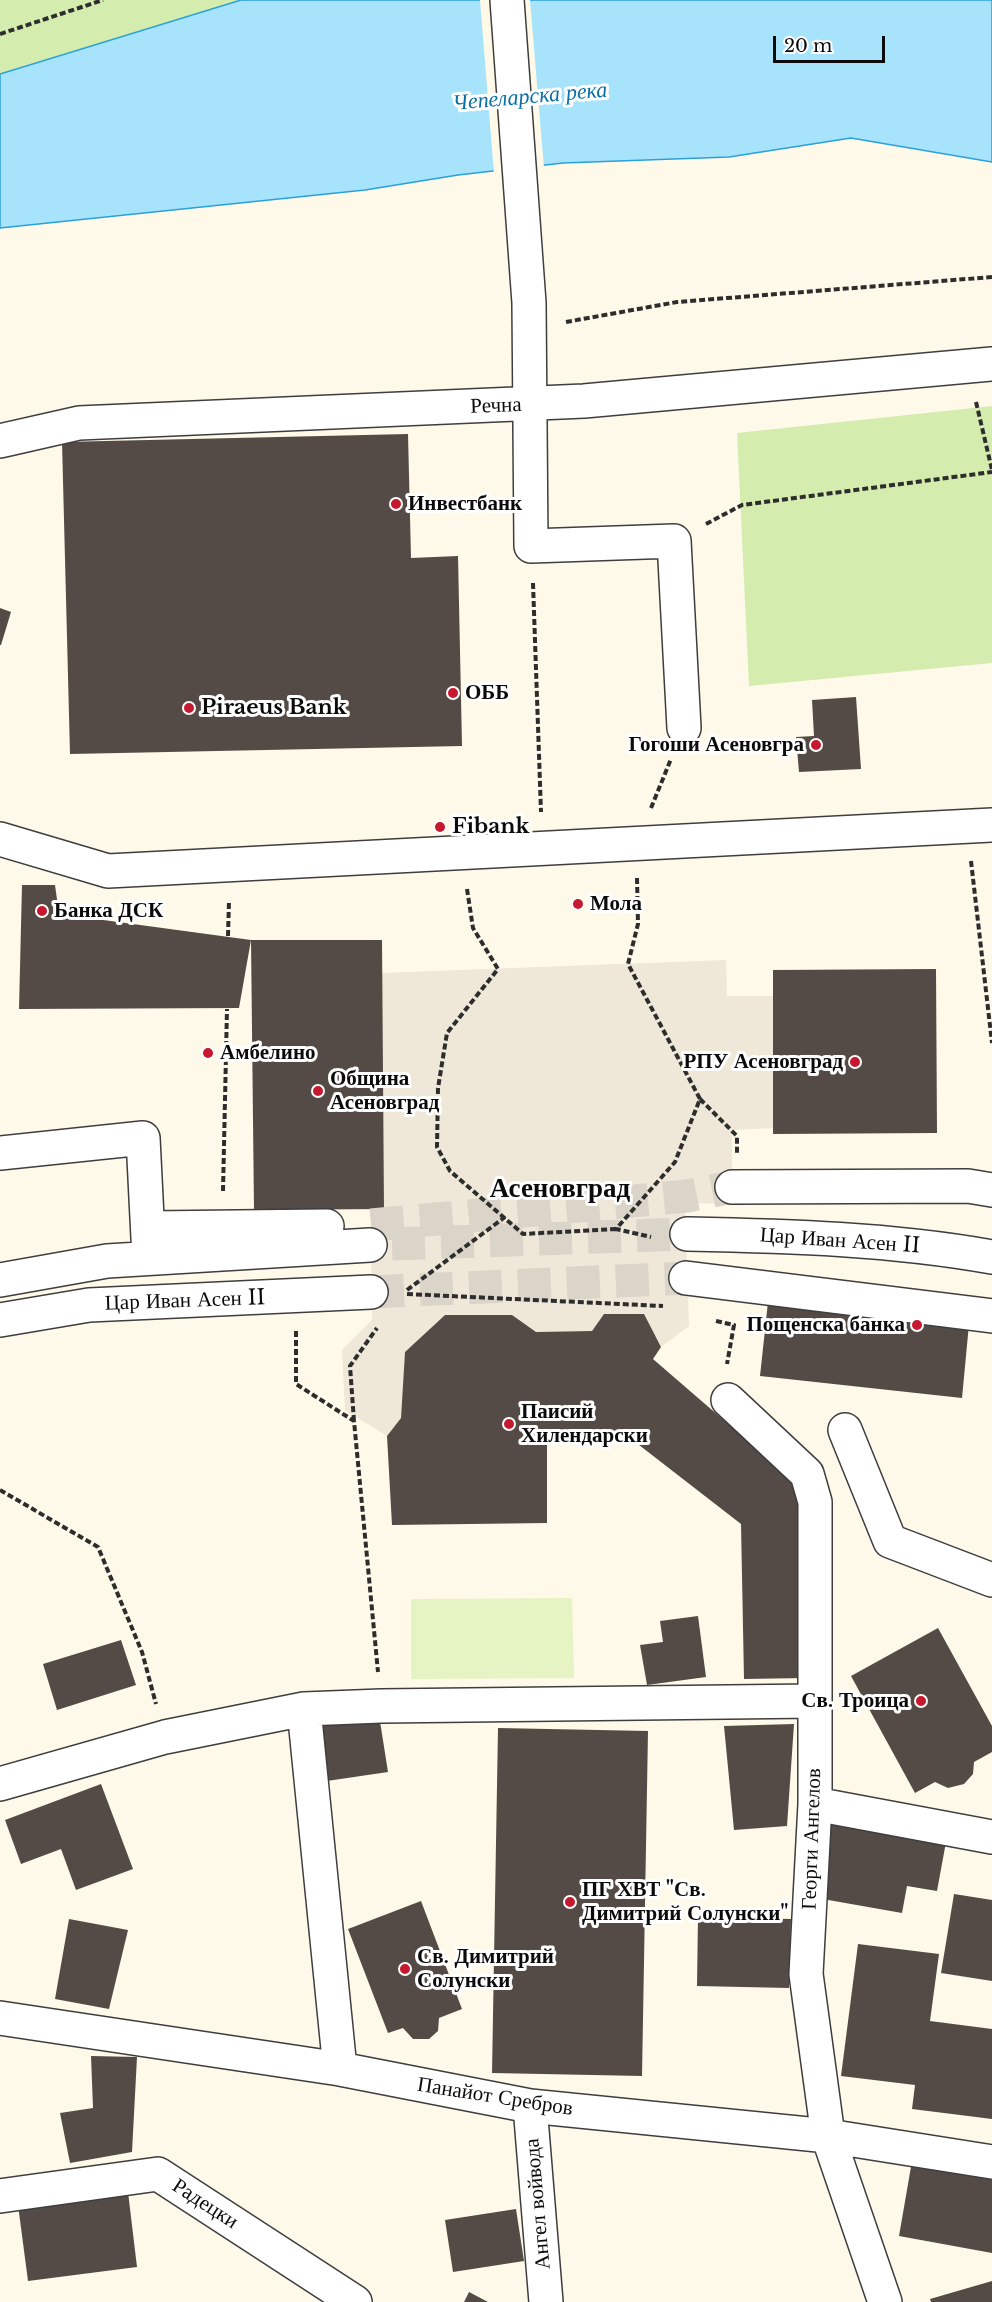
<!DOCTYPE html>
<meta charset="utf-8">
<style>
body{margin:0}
#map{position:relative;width:992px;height:2302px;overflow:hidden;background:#fff9e9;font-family:"Libre Baskerville",serif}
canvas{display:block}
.scale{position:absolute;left:773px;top:36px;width:112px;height:27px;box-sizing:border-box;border:3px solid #0b0b0b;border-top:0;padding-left:8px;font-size:18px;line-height:21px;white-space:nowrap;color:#0b0b0b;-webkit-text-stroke:4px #fff;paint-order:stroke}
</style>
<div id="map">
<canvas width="992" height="2302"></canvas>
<div class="scale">20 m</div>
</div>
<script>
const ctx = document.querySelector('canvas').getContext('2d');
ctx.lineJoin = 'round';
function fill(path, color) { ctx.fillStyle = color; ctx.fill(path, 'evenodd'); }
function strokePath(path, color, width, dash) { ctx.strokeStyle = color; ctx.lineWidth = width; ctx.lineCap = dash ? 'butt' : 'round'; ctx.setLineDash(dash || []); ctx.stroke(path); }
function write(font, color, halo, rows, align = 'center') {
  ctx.font = font + ' "Libre Baskerville",serif'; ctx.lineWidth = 6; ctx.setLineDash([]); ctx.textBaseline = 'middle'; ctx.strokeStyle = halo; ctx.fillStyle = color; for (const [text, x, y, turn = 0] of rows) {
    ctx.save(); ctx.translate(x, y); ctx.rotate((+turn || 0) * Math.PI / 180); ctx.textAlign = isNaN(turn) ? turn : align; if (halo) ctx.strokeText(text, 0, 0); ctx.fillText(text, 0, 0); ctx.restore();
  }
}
fill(new Path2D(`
 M 0,0 L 241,0 L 0,74 Z
 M 992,406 L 992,663 L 749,686 L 737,433 Z`), '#d4edaf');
fill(new Path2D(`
 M 572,1598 L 574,1678 L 411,1679 L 411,1599 Z`), '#e6f3c2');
fill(new Path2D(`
 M 726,960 L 727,996 L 773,996 L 774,1128 L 732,1130 L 732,1204 L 685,1203 L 689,1326 L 661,1347 L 643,1314 L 604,1314 L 592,1331 L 536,1332 L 445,1315 L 405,1352 L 401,1418 L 387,1436 L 345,1410 L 342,1350 L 372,1320 L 371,1225 L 373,1209 L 384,1209 L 381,973 Z`), '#efe7d8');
const water = new Path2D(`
 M 241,0 L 992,0 L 992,162 L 851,138 L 729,157 L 563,163 L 458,175 L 365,190 L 0,228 L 0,74 Z`);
fill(water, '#a8e3fc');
strokePath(water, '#29a1d9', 1.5);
fill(new Path2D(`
 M 480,0 L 530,0 L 544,168 L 494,174 Z`), '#fff9e9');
fill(new Path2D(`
 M 408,434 L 411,558 L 458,556 L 462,746 L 70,754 L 62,442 Z
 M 0,608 L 11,612 L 1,645 L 0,645 Z
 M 856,697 L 861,769 L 799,772 L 796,737 L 814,736 L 812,700 Z
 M 22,885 L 55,885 L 59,914 L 251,940 L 239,1008 L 19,1009 Z
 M 251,940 L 382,940 L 384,1209 L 254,1210 Z
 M 936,969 L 937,1133 L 773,1134 L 773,970 Z
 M 768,1302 L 969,1324 L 962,1398 L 760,1376 Z
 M 604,1314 L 644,1314 L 661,1347 L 653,1359 L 801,1487 L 806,1678 L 744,1679 L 741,1524 L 621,1431 L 547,1432 L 547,1523 L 392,1525 L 387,1436 L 401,1418 L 405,1352 L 445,1315 L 512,1315 L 536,1332 L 592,1331 Z
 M 698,1616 L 706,1677 L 647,1685 L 640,1645 L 663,1642 L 660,1621 Z
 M 938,1628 L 992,1726 L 992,1752 L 974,1762 L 973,1774 L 964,1784 L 948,1788 L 935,1782 L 915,1793 L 851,1676 Z
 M 121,1640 L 136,1685 L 57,1710 L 43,1664 Z
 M 379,1715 L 388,1772 L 320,1782 L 312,1725 Z
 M 794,1724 L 787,1826 L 734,1830 L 724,1726 Z
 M 498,1728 L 648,1731 L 642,2076 L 492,2073 Z
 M 101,1784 L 133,1869 L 76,1890 L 61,1849 L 21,1864 L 5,1820 Z
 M 831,1821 L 946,1842 L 937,1891 L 907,1886 L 902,1913 L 817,1898 Z
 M 954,1894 L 992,1900 L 992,1981 L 941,1973 Z
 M 421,1901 L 462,2009 L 439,2018 L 438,2031 L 429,2039 L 413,2039 L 403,2028 L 388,2033 L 348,1929 Z
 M 698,1917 L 791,1919 L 789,1988 L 697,1986 Z
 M 69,1919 L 128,1930 L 109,2009 L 55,1999 Z
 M 858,1944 L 939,1954 L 930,2021 L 992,2029 L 992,2119 L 912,2109 L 915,2085 L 841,2076 Z
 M 91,2056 L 137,2057 L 132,2152 L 70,2163 L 60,2113 L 93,2108 Z
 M 912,2161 L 992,2176 L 992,2253 L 899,2236 Z
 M 128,2192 L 137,2267 L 28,2281 L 18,2205 Z
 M 516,2209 L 524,2261 L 453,2272 L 445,2220 Z
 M 992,2281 L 992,2302 L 931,2302 L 930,2299 Z
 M 469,2292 L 488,2302 L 464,2302 Z`), '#554b46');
strokePath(new Path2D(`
 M 371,1225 L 687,1196 L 732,1187
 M 392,1244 L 687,1234
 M 371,1292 L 686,1278`), '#dad5c8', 33, [33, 16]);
const minor = new Path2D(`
 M 507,0 L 529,303 L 531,546 L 674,541 L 684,728
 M 0,441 L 79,423 L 584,401 L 992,364
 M 0,839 L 108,871 L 992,825
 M 0,1153 L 143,1138 L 149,1258
 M 732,1187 L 968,1186 L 992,1190
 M 149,1228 L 327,1226
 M 687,1234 C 789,1236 891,1239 992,1257
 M 686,1278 L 992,1316
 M 0,1280 L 107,1261 L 370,1245
 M 0,1320 L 89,1305 L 371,1292
 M 728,1400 L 807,1474 L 815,1502 L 815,1804 L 806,1974 L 828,2136 L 885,2302
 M 845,1430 L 890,1541 L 992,1580
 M 304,1709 L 340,2069
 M 0,1784 L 165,1737 L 304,1709 L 381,1706 L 815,1701
 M 815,1804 L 992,1837
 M 0,2018 L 340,2069 L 530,2106 L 828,2136 L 992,2162
 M 530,2106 L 546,2302
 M 0,2196 L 158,2174 L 355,2302`);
strokePath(minor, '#3e3e3e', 36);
strokePath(new Path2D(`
 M 0,34 L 103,0
 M 566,322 L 677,302 L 992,277
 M 976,402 L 992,470
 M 706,524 L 742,505 L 992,472
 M 533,583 L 541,812
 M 651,808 L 671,759
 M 971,861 L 992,1043
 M 637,878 L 638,924 L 628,964 L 700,1099 L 675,1162 L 616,1229 L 651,1237
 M 467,889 L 473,928 L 498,969 L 447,1033 L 438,1088 L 437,1147 L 450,1171 L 523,1234 L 616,1229
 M 228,936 L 229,901
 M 700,1099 L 737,1136 L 737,1153
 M 223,1191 L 227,1009
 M 407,1290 L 505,1217
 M 407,1294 L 663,1306
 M 716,1321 L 734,1325 L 727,1364
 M 296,1331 L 296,1384 L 354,1421 L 378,1672
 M 354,1421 L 350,1366 L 377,1328
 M 0,1490 L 98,1547 L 142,1652 L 156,1704`), '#2d2d2d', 4, [6, 3]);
strokePath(minor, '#fff', 33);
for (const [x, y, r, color] of [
 [396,504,6,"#c6182e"],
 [453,693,6,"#c6182e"],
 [189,708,6,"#c6182e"],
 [816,745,6,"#c6182e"],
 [440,827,6,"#c6182e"],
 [578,904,6,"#c6182e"],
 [42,911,6,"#c6182e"],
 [208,1053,6,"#c6182e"],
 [855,1062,6,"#c6182e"],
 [318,1091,6,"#c6182e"],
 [917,1325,6,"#c6182e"],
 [509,1424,6,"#c6182e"],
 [921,1701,6,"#c6182e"],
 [570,1902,6,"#c6182e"],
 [405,1969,6,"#c6182e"]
]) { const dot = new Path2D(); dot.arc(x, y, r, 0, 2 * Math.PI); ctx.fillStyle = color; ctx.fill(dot); strokePath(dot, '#fff', 2); }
write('21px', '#0b0b0b', '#fff', [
 ["Речна",496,406,-2],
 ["Цар Иван Асен II",840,1241,4],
 ["Цар Иван Асен II",185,1301,-2],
 ["Георги Ангелов",812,1839,-88],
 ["Панайот Сребров",495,2097,9],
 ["Радецки",205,2204,33],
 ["Ангел войвода",538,2204,-95]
]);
write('bold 21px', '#0b0b0b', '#fff', [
 ["Инвестбанк",408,504],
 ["ОББ",465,693],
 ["Piraeus Bank",201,708],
 ["Гогоши Асеновгра",804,745,"right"],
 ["Fibank",452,827],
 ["Мола",590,904],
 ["Банка ДСК",54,911],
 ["Амбелино",220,1053],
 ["РПУ Асеновград",843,1062,"right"],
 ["Община",330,1079],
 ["Асеновград",330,1103],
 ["Пощенска банка",905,1325,"right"],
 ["Паисий",521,1412],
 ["Хилендарски",521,1436],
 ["Св. Троица",909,1701,"right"],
 ["ПГ ХВТ \"Св.",582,1890],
 ["Димитрий Солунски\"",582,1914],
 ["Св. Димитрий",417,1957],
 ["Солунски",417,1981]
], 'left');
write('italic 22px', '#0a6fa7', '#fff', [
 ["Чепеларска река",530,97,-5]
]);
write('bold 27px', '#0b0b0b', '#fff', [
 ["Асеновград",560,1189]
]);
</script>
